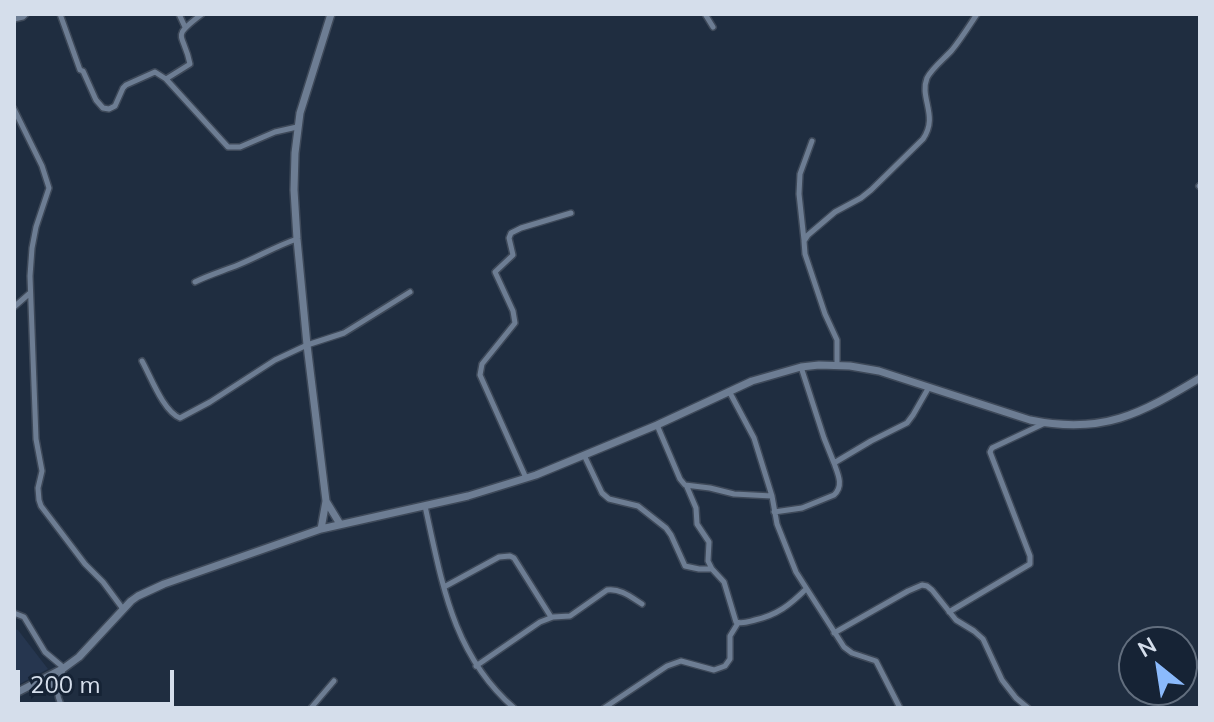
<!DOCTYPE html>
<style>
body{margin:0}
#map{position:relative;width:1214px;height:722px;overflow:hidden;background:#1f2d40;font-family:Mulish,sans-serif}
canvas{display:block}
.frame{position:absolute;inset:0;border:16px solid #d5deeb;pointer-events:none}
.north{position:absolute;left:1118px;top:626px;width:80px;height:80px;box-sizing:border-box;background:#162335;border:2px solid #626e7e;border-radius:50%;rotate:330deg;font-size:22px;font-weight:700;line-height:32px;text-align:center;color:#d5deeb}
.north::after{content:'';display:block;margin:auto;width:28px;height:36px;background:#8bbafc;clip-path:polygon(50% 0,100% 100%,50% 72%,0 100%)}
.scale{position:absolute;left:16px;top:670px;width:158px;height:36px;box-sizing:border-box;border:4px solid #d5deeb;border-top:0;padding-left:10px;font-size:24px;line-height:28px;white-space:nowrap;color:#d5deeb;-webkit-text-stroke:6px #162335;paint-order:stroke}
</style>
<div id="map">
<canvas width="1214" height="722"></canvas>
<div class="frame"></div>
<div class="north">N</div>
<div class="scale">200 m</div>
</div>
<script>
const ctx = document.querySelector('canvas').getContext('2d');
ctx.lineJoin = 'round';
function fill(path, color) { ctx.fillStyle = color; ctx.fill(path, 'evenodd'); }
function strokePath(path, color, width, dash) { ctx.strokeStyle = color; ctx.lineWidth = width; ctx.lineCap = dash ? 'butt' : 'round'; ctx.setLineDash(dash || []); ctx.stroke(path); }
fill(new Path2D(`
 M 14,629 L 18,630 L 48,669 L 14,687 Z`), '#26364f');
const street = new Path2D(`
 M 60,14 L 80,70 L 83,71 L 96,100 L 103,108 L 109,109 L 115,106 L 123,88 L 126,85 L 155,72 L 166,79 L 228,147 L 240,147 L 275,132 L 297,127
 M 179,14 L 185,27
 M 705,14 L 713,27
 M 14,19 L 23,17 L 26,14
 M 166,79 L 190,64 C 184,32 169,39 202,14
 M 14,109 L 42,166 L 49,188 L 36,227 L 32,248 L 30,276 L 36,439 L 42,471 L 38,488 L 39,500 L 41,506 L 60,531 L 85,564 L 103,582 L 123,609
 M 1199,186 L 1200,187
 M 804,240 L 799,194 L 800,174 L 812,141
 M 195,282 C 209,275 223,271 238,265 C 258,257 276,246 297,239
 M 14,307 L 30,293
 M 142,361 C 151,377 163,411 180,418 L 210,402 L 275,360 L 307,345 L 344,333 L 410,292
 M 837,366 L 837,340 L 825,314 L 805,254 L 804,241 L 808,235 L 835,212 L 861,198 L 871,190 L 923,139 C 939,116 919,98 927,78 C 932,68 944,59 952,50 C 961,39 969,26 977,14
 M 801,367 L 824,438 L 834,463
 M 729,391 L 754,438 L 772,496 L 777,524 L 796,572 L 844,647 L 852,653 L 876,661 L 900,708
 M 657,425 L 680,479 L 685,485 L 710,488 L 734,494 L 772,496
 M 584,455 L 602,493 L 609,499 L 638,506 L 666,528 L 671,535 L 685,566 L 699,569 L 712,569
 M 526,478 L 480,375 L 482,364 L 515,323 L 513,311 L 495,272 L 513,255 L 509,238 L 511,233 L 521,228 L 571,213
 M 687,487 L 696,508 L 697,524 L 709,542 L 708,561 L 712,569 L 724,582 L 736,622 C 743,624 747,622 755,620 C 777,615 790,605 806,589
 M 425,506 C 442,582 452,654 514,708
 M 774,512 L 802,508 L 834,495 C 844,486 838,474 834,463 L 871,441 L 907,423 L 913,415 L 929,387
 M 444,587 L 499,557 L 510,556 L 514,558 L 551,617
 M 949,612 L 1030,564 L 1030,556 L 990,452 L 992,448 L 1045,423
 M 14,613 L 24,617 L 45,652 L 64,668 C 57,683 54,693 63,708
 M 834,633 L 908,591 L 922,585 L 927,586 L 932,590 L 956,620 L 974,631 L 983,639 L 1002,680 L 1016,698 L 1028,708
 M 476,666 L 540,622 L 553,617 L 570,616 L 607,590 C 620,588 631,597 642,604
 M 311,708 L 334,681
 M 604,708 L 667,666 L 681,661 L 714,670 L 725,666 L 730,659 L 730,636 L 738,623`);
const secondary = new Path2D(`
 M 326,501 L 340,524
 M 321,529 L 326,501 L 307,345 L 297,239 L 294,190 L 295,153 L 300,113 L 331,14
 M 46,678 L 56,690
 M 14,694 L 64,668 L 79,657 L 131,601 L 138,596 L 164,584 L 321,529 L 468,496 L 536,475 L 657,425 L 752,381 L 801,367 L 819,365 L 850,366 L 879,371 L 1030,420 C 1103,435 1140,414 1200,378`);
strokePath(street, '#3e4959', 8);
strokePath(secondary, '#3e4959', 10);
strokePath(street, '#6d7d93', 5);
strokePath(secondary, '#6d7d93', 7);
</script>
